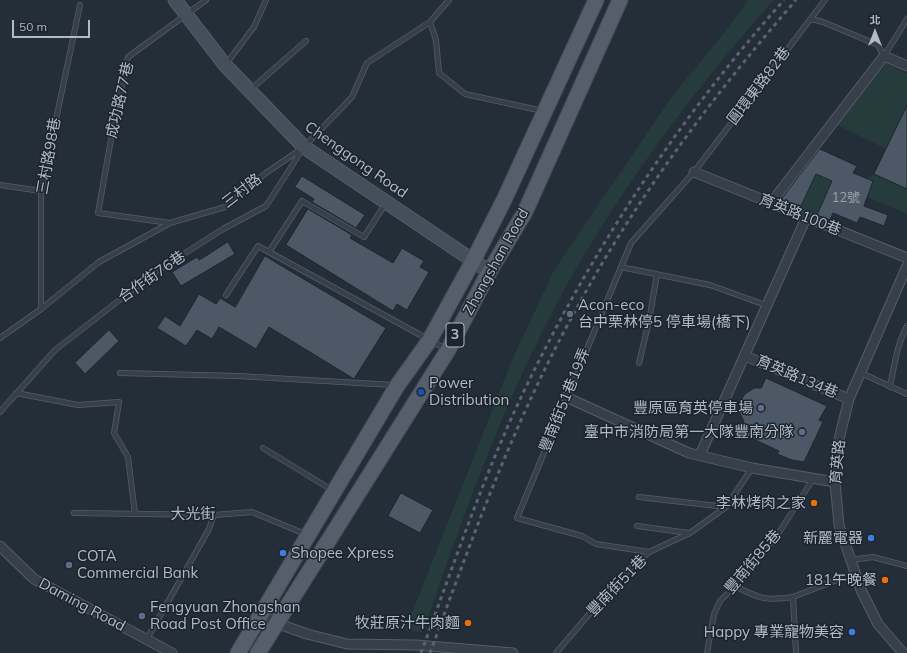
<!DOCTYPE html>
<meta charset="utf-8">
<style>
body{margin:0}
#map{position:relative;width:907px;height:653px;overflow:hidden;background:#232e39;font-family:Mulish,"Noto Sans TC",sans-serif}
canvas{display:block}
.north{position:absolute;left:855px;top:12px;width:40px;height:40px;-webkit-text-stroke:3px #1c242e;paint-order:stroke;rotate:0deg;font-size:11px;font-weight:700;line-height:16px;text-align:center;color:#b2bac5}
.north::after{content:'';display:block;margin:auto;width:14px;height:18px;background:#b2bac5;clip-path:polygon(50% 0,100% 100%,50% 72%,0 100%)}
.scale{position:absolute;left:12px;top:20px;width:78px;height:18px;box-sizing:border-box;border:2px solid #b2bac5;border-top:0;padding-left:5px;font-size:12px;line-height:14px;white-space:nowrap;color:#b2bac5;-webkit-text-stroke:3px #1c242e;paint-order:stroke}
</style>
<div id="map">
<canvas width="907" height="653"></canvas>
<div class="north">北</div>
<div class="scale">50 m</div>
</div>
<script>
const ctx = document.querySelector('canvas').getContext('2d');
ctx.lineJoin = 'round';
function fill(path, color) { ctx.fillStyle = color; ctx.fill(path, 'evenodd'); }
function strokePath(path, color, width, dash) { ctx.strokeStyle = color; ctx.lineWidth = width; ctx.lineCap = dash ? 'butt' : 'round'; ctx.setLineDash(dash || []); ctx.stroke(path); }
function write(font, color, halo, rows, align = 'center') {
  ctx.font = font + ' Mulish,"Noto Sans TC",sans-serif'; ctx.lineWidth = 3; ctx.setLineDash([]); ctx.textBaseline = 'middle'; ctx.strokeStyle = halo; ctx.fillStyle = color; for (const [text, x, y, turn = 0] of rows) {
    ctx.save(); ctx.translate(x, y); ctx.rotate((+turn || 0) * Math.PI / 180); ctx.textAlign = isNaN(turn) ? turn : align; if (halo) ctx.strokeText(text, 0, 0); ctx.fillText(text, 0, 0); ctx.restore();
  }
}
fill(new Path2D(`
 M 748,0 L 774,0 C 692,92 616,194 557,303 C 501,408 462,520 423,632 L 405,631 L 512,360 L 554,270 L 673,95 L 725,32 Z
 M 882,61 L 907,74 L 907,107 L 886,149 L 833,123 Z
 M 816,174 L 832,181 L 817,215 L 800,208 Z
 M 874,174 L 907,189 L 907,214 L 846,188 Z`), '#263b3b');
const building = new Path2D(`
 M 907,106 L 907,189 L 874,174 Z
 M 820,149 L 857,166 L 853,173 L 873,181 L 864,206 L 888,215 L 884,226 L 860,217 L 857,223 L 833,213 L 830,220 L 817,215 L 832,181 L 816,174 L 800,208 L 781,200 Z
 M 302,176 L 365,215 L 356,228 L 312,202 L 314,199 L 295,187 Z
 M 308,209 L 352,235 L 350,238 L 393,263 L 402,248 L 424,261 L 420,267 L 429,272 L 407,310 L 397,304 L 393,311 L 286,245 Z
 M 228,242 L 235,254 L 181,286 L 172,272 L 197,257 L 199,260 Z
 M 265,256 L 386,328 L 354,379 L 269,327 L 256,349 L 219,327 L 212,339 L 197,330 L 186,346 L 157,328 L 165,316 L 180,326 L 199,294 L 216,304 L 220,298 L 235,307 Z
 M 109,330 L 119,341 L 85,374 L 75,363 Z
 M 766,378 L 827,406 L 819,420 L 823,422 L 804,462 L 792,460 L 777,454 L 779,451 L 738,432 L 744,421 L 739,412 L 741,400 L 745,394 L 754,388 L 761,388 Z
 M 401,493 L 433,510 L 420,533 L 388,516 Z`);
fill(building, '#4c5865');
strokePath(building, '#1e2630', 1);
const lane = new Path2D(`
 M 811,19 L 823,22 L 878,45 L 884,56 L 907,19
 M 430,22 L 436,40 L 439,73 L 465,94 L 543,111
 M 226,64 L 254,27 L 266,0
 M 250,90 L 306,41
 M 0,185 L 41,191
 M 170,223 L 98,213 L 113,128 L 128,57 L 206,0
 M 269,252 L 302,201 L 364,237 L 386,203
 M 621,267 L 710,285 L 768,306
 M 226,295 L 258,246 L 446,349
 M 41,309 L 41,191 L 80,5
 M 0,338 L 41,309 L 99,262 L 170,223 L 225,207 L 266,173 L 304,147 L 352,97 L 367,63 L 430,22 L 449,0
 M 639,363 L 649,321 L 657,274
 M 120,373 L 238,376 L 394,385
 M 861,373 L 907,394
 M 890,387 C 894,366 897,345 907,326
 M 16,393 L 78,405 L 119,402 L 114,433 L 128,457 L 135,514
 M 0,412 L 55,350 L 157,271 L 223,229 L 266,206 L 302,150
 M 263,448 L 332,490
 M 639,497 L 726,507
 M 74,513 L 214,515 L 252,512 L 305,534
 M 637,526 L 689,533
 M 649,552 L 596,544 L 582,536 L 517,518 L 631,243 L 694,172 L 825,0
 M 850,560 L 873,557 L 907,566
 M 735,586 C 760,599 765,601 793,597
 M 147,639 L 209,529 L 214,515
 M 556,653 L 619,579 L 649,552 L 690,533 L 726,507 L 752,468
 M 707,653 L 714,614 L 720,601 L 735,586 L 778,534 L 813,479
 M 796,653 L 793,597 L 855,573`);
const street = new Path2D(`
 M 694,172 L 907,258
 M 771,203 L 884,56 L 907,66
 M 745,356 L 849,399
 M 566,397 L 689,453 L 752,468 L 835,482
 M 700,455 L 806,218
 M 0,546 L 34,579 L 172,653
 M 262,615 L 276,623 L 307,634 L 347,644 L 416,645 L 513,653
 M 903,653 L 878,624 L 861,590 L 839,525 L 835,482 L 839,439 L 849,399 L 907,266`);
const secondary = new Path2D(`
 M 175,0 L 225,65 L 304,147 L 490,272`);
const primary = new Path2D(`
 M 238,653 L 397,386 L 429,341 L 473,261 L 504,200 L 596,0
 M 258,653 L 448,350 L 488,274 L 525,212 L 620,0`);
strokePath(lane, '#555d67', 6);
strokePath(street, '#555d67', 11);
strokePath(secondary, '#555d67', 15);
strokePath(primary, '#434b55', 17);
strokePath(lane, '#373f4a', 4.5);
strokePath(street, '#373f4a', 9);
strokePath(secondary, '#454f5c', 13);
strokePath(primary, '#555e6a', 15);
strokePath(new Path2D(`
 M 421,653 C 454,564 484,474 525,389 C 593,248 680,117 784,0
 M 430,653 C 472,538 514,422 573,315 C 634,201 711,98 796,0`), '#596470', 3, [4, 4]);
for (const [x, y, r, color] of [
 [570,314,4,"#5c6f8a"],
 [421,392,4,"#1a4fb4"],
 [761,408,4,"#5c6f8a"],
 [802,432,4,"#5c6f8a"],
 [814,503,4,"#e8710a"],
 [871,538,4,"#3f7fe0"],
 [283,553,4,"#3f7fe0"],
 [69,565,4,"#5c6f8a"],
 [885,580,4,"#e8710a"],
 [142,616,4,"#5c6f8a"],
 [468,623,4,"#e8710a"],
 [852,632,4,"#3f7fe0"]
]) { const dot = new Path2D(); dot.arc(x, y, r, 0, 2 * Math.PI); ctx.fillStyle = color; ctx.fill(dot); strokePath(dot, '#1c242e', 1.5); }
write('13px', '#98a2ad', null, [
 ["12號",846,198]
]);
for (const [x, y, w] of [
 [455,335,18]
]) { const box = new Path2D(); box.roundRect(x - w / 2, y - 12, w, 24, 3); ctx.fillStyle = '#1c242e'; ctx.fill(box); strokePath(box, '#b2bac5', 1); }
write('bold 14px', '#b2bac5', null, [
 ["3",455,335]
]);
write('15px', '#b2bac5', '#1c242e', [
 ["圓環東路82巷",759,86,-53],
 ["成功路77巷",120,100,-77],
 ["三村路98巷",49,156,-80],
 ["Chenggong Road",356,160,35],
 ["三村路",242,191,-38],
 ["育英路100巷",800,215,22],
 ["Zhongshan Road",496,262,-61],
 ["合作街76巷",152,277,-35],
 ["育英路134巷",797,377,23],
 ["豐南街51巷19弄",565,400,-68],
 ["育英路",838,462,-85],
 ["大光街",193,514],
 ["豐南街85巷",753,562,-50],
 ["豐南街51巷",617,586,-46],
 ["Daming Road",82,605,28]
]);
write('15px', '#b2bac5', '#1c242e', [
 ["Acon-eco",578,305,"left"],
 ["台中栗林停5 停車場(橋下)",578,322,"left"],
 ["Power",429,383,"left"],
 ["Distribution",429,400,"left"],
 ["豐原區育英停車場",753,408],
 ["臺中市消防局第一大隊豐南分隊",794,432],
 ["李林烤肉之家",806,503],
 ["新麗電器",863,538],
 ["Shopee Xpress",291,553,"left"],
 ["COTA",77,556,"left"],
 ["Commercial Bank",77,573,"left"],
 ["181午晚餐",877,580],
 ["Fengyuan Zhongshan",150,607,"left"],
 ["Road Post Office",150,624,"left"],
 ["牧莊原汁牛肉麵",460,623],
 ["Happy 專業寵物美容",844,632]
], 'right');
</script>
